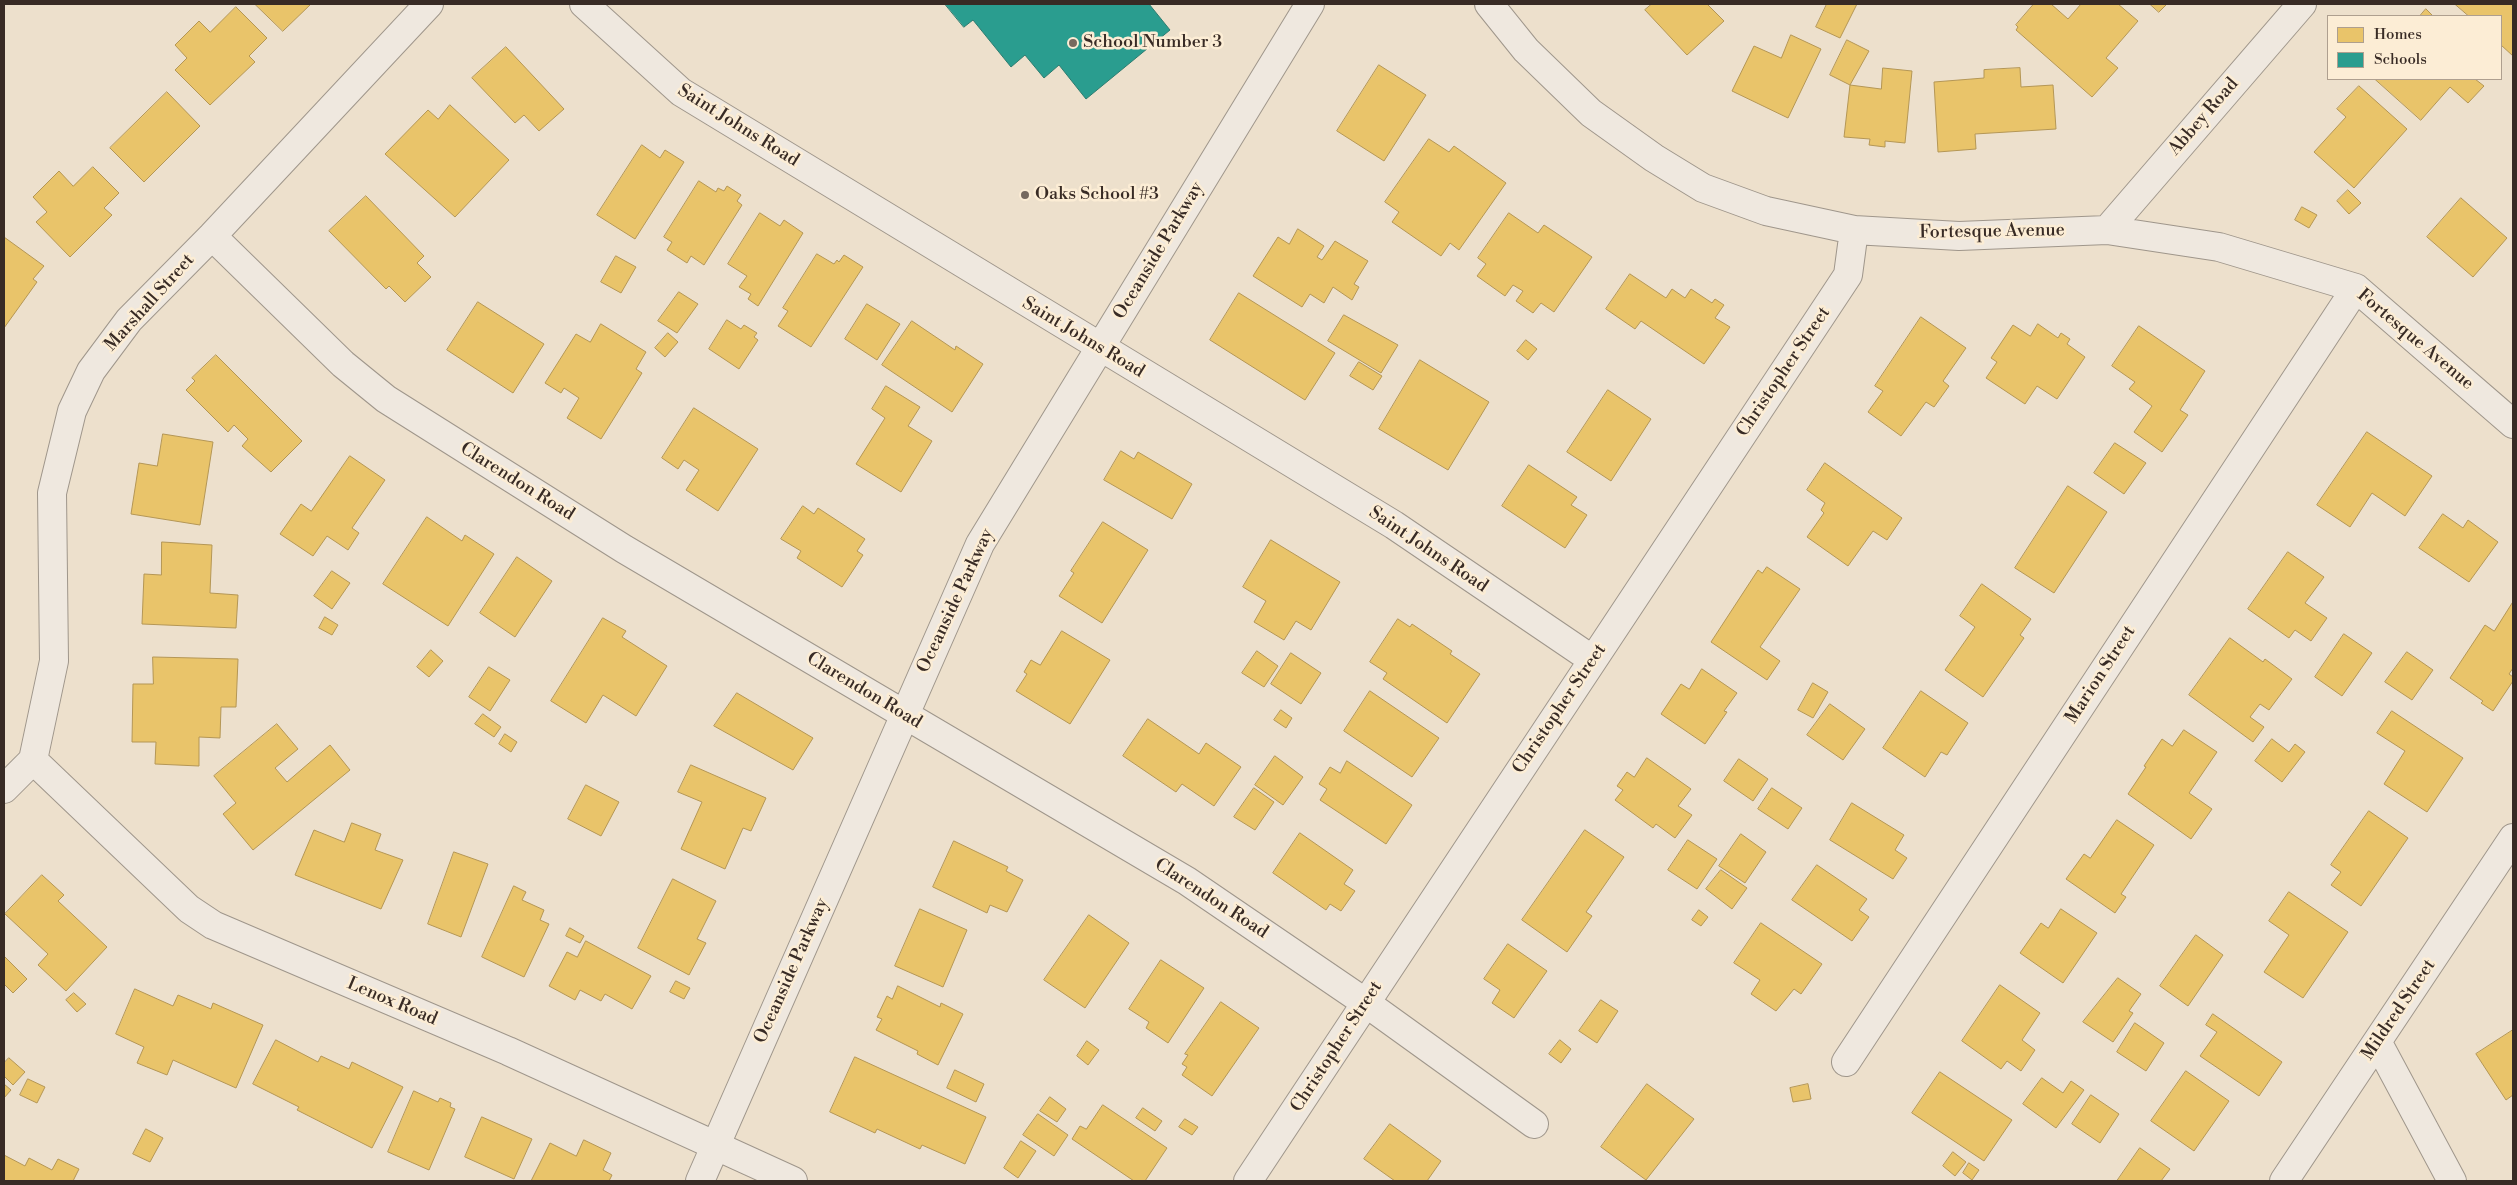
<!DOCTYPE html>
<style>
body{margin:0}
#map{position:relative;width:2517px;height:1185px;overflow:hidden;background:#ede0cc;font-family:"Libre Bodoni",serif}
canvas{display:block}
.frame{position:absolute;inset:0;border:5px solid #382b25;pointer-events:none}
.legend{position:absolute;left:2327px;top:15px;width:175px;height:65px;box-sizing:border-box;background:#fcedd5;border:1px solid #ae9f8f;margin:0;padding:6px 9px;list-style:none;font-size:15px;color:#382b25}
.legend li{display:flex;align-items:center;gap:10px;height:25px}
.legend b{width:25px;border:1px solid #ae9f8f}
</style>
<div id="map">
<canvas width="2517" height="1185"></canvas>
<div class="frame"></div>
<ul class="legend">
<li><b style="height:14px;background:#e9c46a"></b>Homes</li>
<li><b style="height:14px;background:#2a9d8f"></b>Schools</li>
</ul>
</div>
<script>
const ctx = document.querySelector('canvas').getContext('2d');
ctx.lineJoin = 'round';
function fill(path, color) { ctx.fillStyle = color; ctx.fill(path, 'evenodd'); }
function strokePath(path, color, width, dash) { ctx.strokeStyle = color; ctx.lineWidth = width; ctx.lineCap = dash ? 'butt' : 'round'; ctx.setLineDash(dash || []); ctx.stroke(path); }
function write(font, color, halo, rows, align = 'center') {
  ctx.font = font + ' "Libre Bodoni",serif'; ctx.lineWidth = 5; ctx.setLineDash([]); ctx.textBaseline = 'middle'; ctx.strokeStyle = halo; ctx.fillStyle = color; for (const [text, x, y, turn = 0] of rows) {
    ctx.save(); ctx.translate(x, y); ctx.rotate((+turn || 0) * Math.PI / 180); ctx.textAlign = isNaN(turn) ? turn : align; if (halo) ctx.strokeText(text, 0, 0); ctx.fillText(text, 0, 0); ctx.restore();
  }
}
const homes = new Path2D(`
 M 255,4 L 311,4 L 283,31 Z
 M 1652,4 L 1707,4 L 1724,21 L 1687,55 L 1645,10 Z
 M 1827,4 L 1857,4 L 1840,38 L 1816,27 Z
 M 2034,4 L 2051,4 L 2068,19 L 2081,4 L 2118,4 L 2138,21 L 2106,58 L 2118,68 L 2092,97 L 2016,30 L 2018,27 L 2016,25 Z
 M 2150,4 L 2167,4 L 2159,12 Z
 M 2455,4 L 2513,4 L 2513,56 L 2501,45 L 2501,16 L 2469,16 Z
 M 236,7 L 267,38 L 249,56 L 255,62 L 210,105 L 175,70 L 187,58 L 175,45 L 199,21 L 210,32 Z
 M 2426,9 L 2433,16 L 2420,16 Z
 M 1791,35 L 1821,49 L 1788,118 L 1732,91 L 1754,46 L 1781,58 Z
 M 1847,40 L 1869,51 L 1850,85 L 1830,75 Z
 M 506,47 L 564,109 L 539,131 L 524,115 L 515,123 L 472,78 Z
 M 1379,65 L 1426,95 L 1384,161 L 1337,131 Z
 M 1883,68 L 1912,71 L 1905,143 L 1885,141 L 1885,147 L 1869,145 L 1870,139 L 1844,137 L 1850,85 L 1881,89 Z
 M 2020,68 L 2021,87 L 2053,85 L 2056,129 L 1975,134 L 1976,149 L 1938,152 L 1934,82 L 1984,78 L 1984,70 Z
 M 2375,79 L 2475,79 L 2484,86 L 2468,103 L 2450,87 L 2421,120 Z
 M 2359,86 L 2407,129 L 2354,188 L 2314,152 L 2346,117 L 2337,109 Z
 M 167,92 L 200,126 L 144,182 L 110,148 Z
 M 450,105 L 509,160 L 455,217 L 385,154 L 428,110 L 438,119 Z
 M 1429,139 L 1449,152 L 1454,146 L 1506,183 L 1459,250 L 1450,243 L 1441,256 L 1392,222 L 1399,212 L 1385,202 Z
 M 642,145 L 660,158 L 665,150 L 684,162 L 635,239 L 597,215 Z
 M 93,167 L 119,193 L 104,208 L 112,215 L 70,257 L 36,222 L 47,212 L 33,197 L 59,171 L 73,186 Z
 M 699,181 L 716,192 L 718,188 L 724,191 L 727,186 L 741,195 L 737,201 L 742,205 L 704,265 L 691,256 L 687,263 L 667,250 L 672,242 L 664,237 Z
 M 2348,190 L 2361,203 L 2349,214 L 2337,201 Z
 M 366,196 L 424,256 L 417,263 L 431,277 L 405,302 L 389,286 L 386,289 L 329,231 Z
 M 2461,198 L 2507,238 L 2473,277 L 2427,237 Z
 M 2302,207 L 2317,215 L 2309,228 L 2295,220 Z
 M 760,213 L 780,226 L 784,220 L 803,233 L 758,306 L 748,299 L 751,294 L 739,287 L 747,276 L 728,264 Z
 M 1509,213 L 1538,233 L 1544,225 L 1592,257 L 1554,312 L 1541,303 L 1533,313 L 1516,301 L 1523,291 L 1513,285 L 1505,296 L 1477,276 L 1486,264 L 1478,258 Z
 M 1298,229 L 1324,246 L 1317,257 L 1322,260 L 1335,241 L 1368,261 L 1354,284 L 1359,287 L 1352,300 L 1333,287 L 1324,303 L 1310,294 L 1302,307 L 1253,276 L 1278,237 L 1289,244 Z
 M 4,237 L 44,266 L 33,279 L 37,282 L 4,328 Z
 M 817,254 L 834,264 L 837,260 L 839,262 L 844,255 L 863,267 L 811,347 L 778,326 L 788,311 L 783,308 Z
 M 616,256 L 636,267 L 621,293 L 601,282 Z
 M 1630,274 L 1666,298 L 1672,289 L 1685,298 L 1691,289 L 1712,303 L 1715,299 L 1724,305 L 1715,318 L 1730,327 L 1704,364 L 1641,321 L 1635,329 L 1606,309 Z
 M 679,292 L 698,304 L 677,333 L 658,321 Z
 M 1239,293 L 1335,353 L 1305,400 L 1210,340 Z
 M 478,302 L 544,344 L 513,393 L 447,350 Z
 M 867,304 L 900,324 L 877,360 L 845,339 Z
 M 1344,315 L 1398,345 L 1381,373 L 1328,341 Z
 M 1921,317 L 1966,348 L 1943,381 L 1949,386 L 1934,407 L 1926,402 L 1901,436 L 1868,412 L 1883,391 L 1875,386 Z
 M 727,320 L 741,329 L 744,325 L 757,333 L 754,337 L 758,340 L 739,369 L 709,349 Z
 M 912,321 L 955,350 L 956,346 L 983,364 L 952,412 L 882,365 Z
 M 601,324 L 646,352 L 636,369 L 642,373 L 601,439 L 567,418 L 579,398 L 564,388 L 561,393 L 545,383 L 576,334 L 590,342 Z
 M 2038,324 L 2058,338 L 2061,333 L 2070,339 L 2067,344 L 2085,357 L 2057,399 L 2037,386 L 2025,404 L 1986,378 L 1997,362 L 1991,358 L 2013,325 L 2030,336 Z
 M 2139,326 L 2205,371 L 2180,410 L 2188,415 L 2162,452 L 2134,432 L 2152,406 L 2129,389 L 2135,382 L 2112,366 Z
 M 668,333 L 678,342 L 665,357 L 655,348 Z
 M 1526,340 L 1537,349 L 1528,360 L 1517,351 Z
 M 216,355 L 302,441 L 271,472 L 242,446 L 248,439 L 234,425 L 228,432 L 186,390 L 195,381 L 192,378 Z
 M 1420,360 L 1489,402 L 1448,470 L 1379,429 Z
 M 1359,362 L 1382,376 L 1373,390 L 1350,376 Z
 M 886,386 L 920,407 L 908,426 L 932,441 L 901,492 L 856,464 L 885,418 L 872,409 Z
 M 1608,390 L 1651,419 L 1611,481 L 1567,452 Z
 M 694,408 L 758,449 L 718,511 L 686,490 L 699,470 L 684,460 L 678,469 L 662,458 Z
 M 2367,432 L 2432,476 L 2405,516 L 2372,493 L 2350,527 L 2317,505 Z
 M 163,434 L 213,442 L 200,525 L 131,514 L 139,463 L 157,466 Z
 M 2115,443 L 2146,463 L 2124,494 L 2094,473 Z
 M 1121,451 L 1134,459 L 1138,452 L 1192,484 L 1172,519 L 1104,480 Z
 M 350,456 L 385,480 L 352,528 L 359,533 L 348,550 L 327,536 L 313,556 L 280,534 L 301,504 L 311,511 Z
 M 1825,463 L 1902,518 L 1887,540 L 1873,531 L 1848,566 L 1807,537 L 1824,513 L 1821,510 L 1825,503 L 1807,490 Z
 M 1529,465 L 1577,497 L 1571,505 L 1587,515 L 1565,548 L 1502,506 Z
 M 2068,486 L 2107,512 L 2054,593 L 2015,568 Z
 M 803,506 L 814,514 L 818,508 L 865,539 L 857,551 L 863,555 L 842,587 L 797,558 L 801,551 L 781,539 Z
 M 2443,514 L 2463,528 L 2468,520 L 2498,542 L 2469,582 L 2419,548 Z
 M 427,517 L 462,541 L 465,535 L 494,554 L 448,626 L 383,584 Z
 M 1103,522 L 1148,550 L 1102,623 L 1059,596 L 1074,573 L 1071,571 Z
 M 1271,540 L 1340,582 L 1311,630 L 1296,621 L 1284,640 L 1254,622 L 1266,601 L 1243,587 Z
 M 162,542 L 212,545 L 210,593 L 238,595 L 236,628 L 142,624 L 144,574 L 161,575 Z
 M 2288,552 L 2324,577 L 2305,603 L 2327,618 L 2311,641 L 2295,630 L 2289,638 L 2248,609 Z
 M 517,557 L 552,581 L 515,637 L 480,613 Z
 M 1767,567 L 1800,589 L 1760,647 L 1780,661 L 1767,680 L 1711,642 L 1758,570 L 1762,573 Z
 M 332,571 L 350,583 L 332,609 L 314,596 Z
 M 1982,584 L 2031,619 L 2020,635 L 2024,638 L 1983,697 L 1945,670 L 1975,627 L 1960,616 Z
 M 2513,602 L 2513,668 L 2509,674 L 2513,677 L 2513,681 L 2493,711 L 2481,703 L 2483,701 L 2450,678 L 2485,625 L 2494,631 Z
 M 325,617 L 338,625 L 332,635 L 319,628 Z
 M 603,618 L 626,631 L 622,637 L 667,666 L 636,716 L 603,695 L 586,723 L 551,701 Z
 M 1398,619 L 1410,627 L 1412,624 L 1452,651 L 1450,654 L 1480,674 L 1447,723 L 1383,679 L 1387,673 L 1370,662 Z
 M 1062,631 L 1110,660 L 1070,724 L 1016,691 L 1027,674 L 1024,672 L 1031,660 L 1040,665 Z
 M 2344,634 L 2372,653 L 2342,696 L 2315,677 Z
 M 2230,638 L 2263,662 L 2265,659 L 2292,679 L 2269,710 L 2260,704 L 2250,717 L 2264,727 L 2253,742 L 2189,695 Z
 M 431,650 L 443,661 L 429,677 L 417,667 Z
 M 1257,651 L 1278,666 L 1264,687 L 1242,673 Z
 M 2407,652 L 2433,670 L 2412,700 L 2385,682 Z
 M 1291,653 L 1321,673 L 1301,704 L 1271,684 Z
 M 153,657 L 238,659 L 236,707 L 221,707 L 220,738 L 199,737 L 199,766 L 155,764 L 156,742 L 132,742 L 133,684 L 153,684 Z
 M 489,667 L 510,680 L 490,711 L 469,697 Z
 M 1702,669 L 1737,693 L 1724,711 L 1727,712 L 1705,744 L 1661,714 L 1681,684 L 1689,689 Z
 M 1813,683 L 1828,692 L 1813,718 L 1798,710 Z
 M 1370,691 L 1439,738 L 1412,777 L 1344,731 Z
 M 1921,691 L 1968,723 L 1947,755 L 1941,752 L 1925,777 L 1883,748 Z
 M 737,693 L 813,738 L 793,770 L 714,726 Z
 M 1830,704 L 1865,729 L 1843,760 L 1807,735 Z
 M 1281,710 L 1292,718 L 1286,728 L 1274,720 Z
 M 2392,711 L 2463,758 L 2427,812 L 2384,784 L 2405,751 L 2377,733 Z
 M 483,714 L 501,727 L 494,737 L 475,724 Z
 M 1148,719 L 1199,754 L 1206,743 L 1241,767 L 1214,806 L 1182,784 L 1176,792 L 1123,756 Z
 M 277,724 L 298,749 L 275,768 L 287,782 L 330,745 L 350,770 L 253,850 L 223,814 L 236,803 L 214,776 Z
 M 2184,730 L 2217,752 L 2189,793 L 2212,809 L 2191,839 L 2128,794 L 2146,767 L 2144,766 L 2162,739 L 2172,746 Z
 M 505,734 L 517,742 L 511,752 L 499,744 Z
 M 2272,739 L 2289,752 L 2295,744 L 2305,752 L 2282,782 L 2255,761 Z
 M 1275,756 L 1303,777 L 1283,805 L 1255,785 Z
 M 1647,758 L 1691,789 L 1678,806 L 1692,815 L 1675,838 L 1656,824 L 1653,828 L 1615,800 L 1623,790 L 1617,786 L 1627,772 L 1634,777 Z
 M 1739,759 L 1768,779 L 1753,801 L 1724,781 Z
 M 1347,761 L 1412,805 L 1386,844 L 1320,800 L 1327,789 L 1319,784 L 1330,767 L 1340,773 Z
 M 691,765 L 766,798 L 751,831 L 743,828 L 725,869 L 681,849 L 702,802 L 678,792 Z
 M 586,785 L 619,802 L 601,836 L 568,819 Z
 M 1254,788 L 1274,802 L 1255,830 L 1234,817 Z
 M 1772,788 L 1802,808 L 1788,829 L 1758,809 Z
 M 1852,803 L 1904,835 L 1895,850 L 1907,858 L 1893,879 L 1830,840 Z
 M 2369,811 L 2408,838 L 2361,906 L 2331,885 L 2341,872 L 2331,865 Z
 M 2117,820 L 2154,845 L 2121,894 L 2126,897 L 2115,913 L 2066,879 L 2084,854 L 2090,858 Z
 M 352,823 L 381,834 L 375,850 L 403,860 L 381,909 L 295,875 L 314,830 L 344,842 Z
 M 1585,830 L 1624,857 L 1586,912 L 1592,916 L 1567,952 L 1522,920 Z
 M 1300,833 L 1353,870 L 1344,884 L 1355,891 L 1341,911 L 1330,904 L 1326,910 L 1273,873 Z
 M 1741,834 L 1766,852 L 1745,883 L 1719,866 Z
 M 1688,840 L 1717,859 L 1697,889 L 1668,870 Z
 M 954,841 L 1008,867 L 1006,871 L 1023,880 L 1007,912 L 990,905 L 987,913 L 933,887 Z
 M 454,852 L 488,864 L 461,937 L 428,924 Z
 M 1817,865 L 1867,899 L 1859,910 L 1869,917 L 1852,941 L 1792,900 Z
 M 1721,870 L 1747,888 L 1732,909 L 1706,889 Z
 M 42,875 L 64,895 L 58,901 L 107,947 L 66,991 L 38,965 L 48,954 L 5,914 Z
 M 673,879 L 716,901 L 697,939 L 706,943 L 689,975 L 638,948 Z
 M 514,886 L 526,892 L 522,900 L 544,910 L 540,920 L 549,924 L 524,977 L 482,957 Z
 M 2289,892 L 2348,932 L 2303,998 L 2264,972 L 2289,935 L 2269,921 Z
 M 920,909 L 967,930 L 943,987 L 895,966 Z
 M 2061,909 L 2097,933 L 2063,983 L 2020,953 L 2041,923 L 2048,928 Z
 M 1699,910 L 1708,917 L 1701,926 L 1692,920 Z
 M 1089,915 L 1129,943 L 1085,1008 L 1044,980 Z
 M 1761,923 L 1822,964 L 1801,994 L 1794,989 L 1776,1011 L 1751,994 L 1760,980 L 1734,963 Z
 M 570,928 L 584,936 L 580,943 L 566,936 Z
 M 2196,935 L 2223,955 L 2188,1006 L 2160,986 Z
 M 586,941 L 651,976 L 632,1009 L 605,994 L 601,1001 L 580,990 L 575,1000 L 549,986 L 567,952 L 577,957 Z
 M 1508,944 L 1547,971 L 1514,1018 L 1492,1003 L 1500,990 L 1484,979 Z
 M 4,956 L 27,979 L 13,993 L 4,984 Z
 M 1161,960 L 1204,988 L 1168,1043 L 1146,1028 L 1149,1022 L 1129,1009 Z
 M 2118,978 L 2141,994 L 2129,1011 L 2133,1013 L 2113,1042 L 2083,1022 Z
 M 676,981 L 690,988 L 684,999 L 670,992 Z
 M 2000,985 L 2040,1013 L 2022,1040 L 2035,1050 L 2021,1071 L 2007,1061 L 2001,1069 L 1962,1041 Z
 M 898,986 L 940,1007 L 941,1003 L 963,1014 L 938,1065 L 917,1054 L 918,1051 L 876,1030 L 882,1019 L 877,1017 L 887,996 L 892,999 Z
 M 135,989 L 173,1006 L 178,995 L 211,1009 L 213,1003 L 263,1025 L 236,1088 L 173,1060 L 167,1075 L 137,1063 L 144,1047 L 116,1034 Z
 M 74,993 L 86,1004 L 77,1012 L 66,1000 Z
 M 1601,1000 L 1618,1011 L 1597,1043 L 1579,1031 Z
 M 1221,1002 L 1259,1028 L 1212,1096 L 1182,1075 L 1187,1067 L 1182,1064 L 1188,1055 L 1185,1054 Z
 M 2213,1014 L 2282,1062 L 2259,1096 L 2200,1056 L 2217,1032 L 2206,1025 Z
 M 2135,1023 L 2164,1043 L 2146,1071 L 2117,1052 Z
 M 2513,1030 L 2513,1095 L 2506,1100 L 2476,1054 Z
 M 276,1040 L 318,1062 L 321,1056 L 349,1069 L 352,1062 L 403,1087 L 372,1148 L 297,1110 L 299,1107 L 253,1084 Z
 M 1560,1040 L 1571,1049 L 1561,1063 L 1549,1054 Z
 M 1087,1041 L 1099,1050 L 1088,1065 L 1077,1056 Z
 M 855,1057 L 986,1117 L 965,1164 L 922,1145 L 920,1149 L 877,1129 L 875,1133 L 830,1112 Z
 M 9,1058 L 25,1072 L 13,1085 L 4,1076 L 4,1063 Z
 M 955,1070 L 984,1084 L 976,1102 L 947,1088 Z
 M 2186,1071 L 2229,1101 L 2194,1151 L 2151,1121 Z
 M 1940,1072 L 2012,1120 L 1984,1161 L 1912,1113 Z
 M 2042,1078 L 2063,1093 L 2071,1081 L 2084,1090 L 2056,1128 L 2023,1104 Z
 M 28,1079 L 45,1087 L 37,1103 L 20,1095 Z
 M 4,1084 L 11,1090 L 4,1098 Z
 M 1647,1084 L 1694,1119 L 1646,1180 L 1601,1147 Z
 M 1808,1084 L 1811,1099 L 1793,1102 L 1790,1088 Z
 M 414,1091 L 438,1102 L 440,1098 L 451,1103 L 450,1107 L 455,1109 L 429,1170 L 388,1152 Z
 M 2091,1095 L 2119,1114 L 2100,1143 L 2072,1124 Z
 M 1050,1097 L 1066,1109 L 1057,1122 L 1040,1111 Z
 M 1103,1105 L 1167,1148 L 1145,1181 L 1134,1181 L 1072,1139 L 1080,1126 L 1086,1129 Z
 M 1143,1108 L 1162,1121 L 1155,1131 L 1136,1118 Z
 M 1038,1114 L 1068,1135 L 1054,1156 L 1023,1135 Z
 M 482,1117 L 532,1139 L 514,1179 L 465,1157 Z
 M 1185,1119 L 1198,1127 L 1192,1135 L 1179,1127 Z
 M 1390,1124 L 1441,1161 L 1427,1181 L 1395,1181 L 1364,1159 Z
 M 146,1129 L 163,1138 L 150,1162 L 133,1154 Z
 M 584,1140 L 611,1153 L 603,1170 L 612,1175 L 609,1181 L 531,1181 L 550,1143 L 576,1156 Z
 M 1021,1141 L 1036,1151 L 1018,1178 L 1004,1168 Z
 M 2140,1148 L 2170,1169 L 2161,1181 L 2117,1181 Z
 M 1953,1152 L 1966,1162 L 1955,1176 L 1943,1166 Z
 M 4,1155 L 25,1166 L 29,1158 L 52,1170 L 58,1159 L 79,1169 L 73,1181 L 4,1181 Z
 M 1969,1163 L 1979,1170 L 1972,1180 L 1963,1173 Z`);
fill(homes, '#e9c46a');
strokePath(homes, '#b49655', 1);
const schools = new Path2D(`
 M 945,4 L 1149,4 L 1170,30 L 1086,99 L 1059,65 L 1044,78 L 1025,55 L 1011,67 L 973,20 L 964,27 Z`);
fill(schools, '#2a9d8f');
strokePath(schools, '#2e7b6f', 1);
const street = new Path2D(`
 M 584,4 L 681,92 L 1394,525 L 1593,660
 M 1489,4 L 1526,50 L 1591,113 L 1654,158 L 1703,188 L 1766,211 L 1854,230 L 1959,236 L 2107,230 L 2219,247 L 2356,288 L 2513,424
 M 2107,230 L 2302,4
 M 212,236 L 343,364 L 386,399 L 624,549 L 1187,881 L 1366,1003 L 1534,1124
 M 33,760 L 189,909 L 213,925 L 508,1051 L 793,1181
 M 4,789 L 33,760 L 54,661 L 52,493 L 72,411 L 91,371 L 129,320 L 212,236 L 429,4
 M 2378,1043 L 2452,1181
 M 1846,1062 L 2356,288
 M 700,1181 L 980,544 L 1310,4
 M 1248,1181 L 1848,275 L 1854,230
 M 2284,1181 L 2513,838`);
strokePath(street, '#9f968b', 30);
strokePath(street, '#efe8df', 28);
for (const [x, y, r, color] of [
 [1073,43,5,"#776a5f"],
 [1025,195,5,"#776a5f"]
]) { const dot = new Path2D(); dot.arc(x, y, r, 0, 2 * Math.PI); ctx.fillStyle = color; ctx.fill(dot); strokePath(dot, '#fcedd5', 2); }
write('18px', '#382b25', '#fcedd5', [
 ["School Number 3",1083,43],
 ["Oaks School #3",1035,195]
], 'left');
write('18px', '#382b25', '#fcedd5', [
 ["Abbey Road",2204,117,-49],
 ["Saint Johns Road",738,126,32],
 ["Fortesque Avenue",1992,232,-1],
 ["Oceanside Parkway",1159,251,-59],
 ["Marshall Street",150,303,-48],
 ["Saint Johns Road",1083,338,31],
 ["Fortesque Avenue",2415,340,40],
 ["Christopher Street",1784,372,-56],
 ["Clarendon Road",517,482,32],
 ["Saint Johns Road",1428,550,34],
 ["Oceanside Parkway",956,601,-65],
 ["Marion Street",2101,675,-57],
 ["Clarendon Road",864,691,31],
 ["Christopher Street",1560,709,-56],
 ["Clarendon Road",1211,899,33],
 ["Oceanside Parkway",792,971,-66],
 ["Lenox Road",392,1002,23],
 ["Mildred Street",2399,1010,-56],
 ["Christopher Street",1337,1047,-57]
]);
</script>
